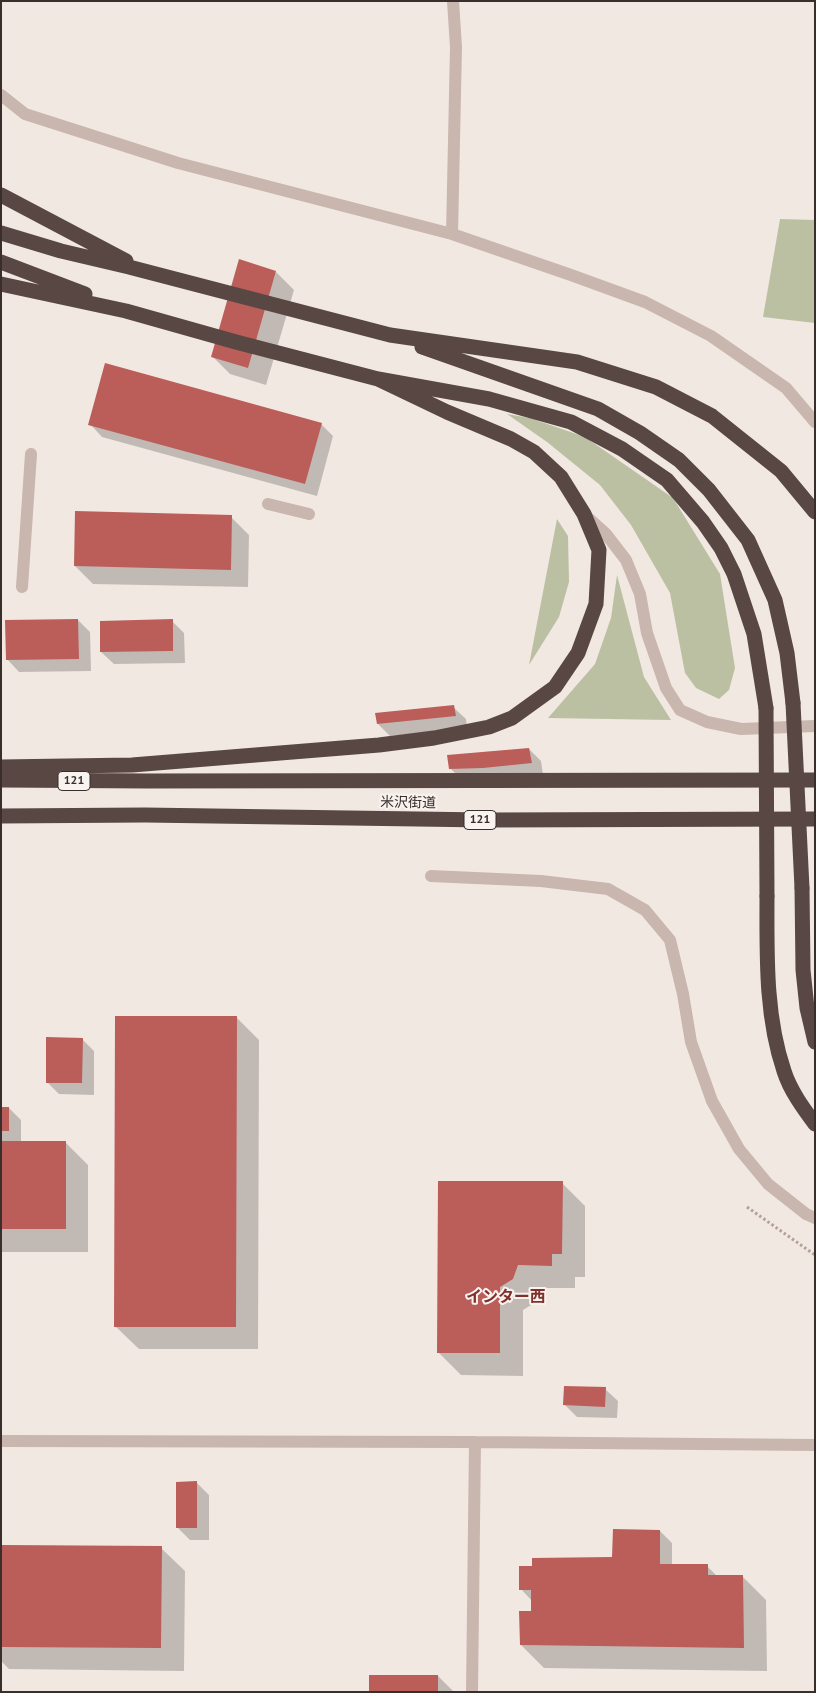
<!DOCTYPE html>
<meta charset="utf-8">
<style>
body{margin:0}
#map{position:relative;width:816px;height:1693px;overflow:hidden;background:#f2e8e2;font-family:"PT Sans",sans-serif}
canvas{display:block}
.frame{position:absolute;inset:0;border:2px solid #392e2c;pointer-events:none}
</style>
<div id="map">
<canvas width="816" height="1693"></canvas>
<div class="frame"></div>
</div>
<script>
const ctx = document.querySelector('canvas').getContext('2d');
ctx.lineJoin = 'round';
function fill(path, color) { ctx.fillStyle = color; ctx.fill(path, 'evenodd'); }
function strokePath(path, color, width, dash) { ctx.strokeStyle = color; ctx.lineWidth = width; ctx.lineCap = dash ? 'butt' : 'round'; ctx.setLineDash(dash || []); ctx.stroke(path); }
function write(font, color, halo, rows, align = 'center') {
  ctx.font = font + ' "PT Sans","Noto Sans JP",sans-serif'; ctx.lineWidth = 4; ctx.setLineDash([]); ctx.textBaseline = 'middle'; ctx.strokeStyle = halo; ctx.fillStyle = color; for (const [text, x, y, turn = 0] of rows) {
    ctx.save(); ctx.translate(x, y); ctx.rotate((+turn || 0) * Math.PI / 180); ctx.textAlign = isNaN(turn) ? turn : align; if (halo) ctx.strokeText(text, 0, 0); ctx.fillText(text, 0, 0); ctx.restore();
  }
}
fill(new Path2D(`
 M 780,219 L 815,220 L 815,323 L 763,317 Z
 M 507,414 L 530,418 L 585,437 L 673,498 L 720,574 L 735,668 L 729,690 L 719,699 L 696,688 L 685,673 L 670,593 L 631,525 L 600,485 L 547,442 Z
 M 557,519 L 568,536 L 569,582 L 559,617 L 529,665 Z
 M 617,575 L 644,677 L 671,720 L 548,718 L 595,664 L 611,618 Z`), '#bcc0a3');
fill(new Path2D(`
 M 276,272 L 294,290 L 266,385 L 230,374 L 212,356 Z
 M 90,424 L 321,424 L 333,436 L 317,496 L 102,437 Z
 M 231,517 L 249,535 L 248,587 L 93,584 L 75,566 Z
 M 78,620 L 90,632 L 91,671 L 19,672 L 7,659 Z
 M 172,621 L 184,633 L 185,663 L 114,664 L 101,652 Z
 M 453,707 L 466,719 L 467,728 L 390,736 L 378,724 Z
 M 529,749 L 541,761 L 543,775 L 463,781 L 450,768 Z
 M 236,1017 L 259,1040 L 258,1349 L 139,1349 L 115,1326 Z
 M 82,1039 L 94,1051 L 94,1095 L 59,1094 L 47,1082 Z
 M 1,1108 L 9,1108 L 21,1120 L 21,1142 L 65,1142 L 88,1165 L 88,1252 L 1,1252 Z
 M 562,1183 L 585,1206 L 585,1277 L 575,1277 L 575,1288 L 541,1288 L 536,1302 L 523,1310 L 523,1376 L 461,1375 L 438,1352 Z
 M 605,1389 L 618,1401 L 617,1418 L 577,1417 L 564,1404 Z
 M 197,1483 L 209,1495 L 209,1540 L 190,1540 L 178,1528 Z
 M 660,1531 L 672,1543 L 672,1566 L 707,1566 L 718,1577 L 743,1577 L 766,1600 L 767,1671 L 544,1668 L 521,1645 L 532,1612 L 532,1601 L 521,1589 L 612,1558 Z
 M 1,1547 L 161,1548 L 185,1571 L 184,1671 L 9,1669 L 1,1661 Z
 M 438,1676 L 454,1692 L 370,1692 Z`), '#0003');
fill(new Path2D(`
 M 239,259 L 276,271 L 248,368 L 211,357 Z
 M 105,363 L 322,423 L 305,484 L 88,425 Z
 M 75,511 L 232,515 L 231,570 L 74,566 Z
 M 78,619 L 79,659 L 6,660 L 5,620 Z
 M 173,619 L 173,651 L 100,652 L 100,621 Z
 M 454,705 L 456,716 L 377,724 L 375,713 Z
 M 529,748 L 532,763 L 483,768 L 449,769 L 447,755 Z
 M 115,1016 L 237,1016 L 236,1327 L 114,1327 Z
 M 46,1037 L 83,1038 L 82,1083 L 46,1083 Z
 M 1,1107 L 9,1107 L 9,1131 L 1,1131 Z
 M 1,1141 L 66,1141 L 66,1229 L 1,1229 Z
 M 438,1181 L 563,1181 L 562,1254 L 552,1254 L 552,1266 L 518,1265 L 513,1279 L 500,1287 L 500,1353 L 437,1353 Z
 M 564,1386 L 606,1387 L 605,1407 L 563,1405 Z
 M 197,1481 L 197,1528 L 176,1528 L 176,1482 Z
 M 613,1529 L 660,1530 L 660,1564 L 708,1564 L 708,1575 L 743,1575 L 744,1648 L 520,1645 L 519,1611 L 531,1611 L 531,1590 L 519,1590 L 519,1566 L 532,1566 L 532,1558 L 612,1557 Z
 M 1,1545 L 162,1546 L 161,1648 L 1,1647 Z
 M 369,1675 L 438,1675 L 438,1692 L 369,1692 Z`), '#bb5d58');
strokePath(new Path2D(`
 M 747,1207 L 815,1255`), '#b5a099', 3, [2.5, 2.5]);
strokePath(new Path2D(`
 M 268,504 L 309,514
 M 585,515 L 606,534 L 626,560 L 640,594 L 647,633 L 666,688 L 680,710 L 707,722 L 741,729 L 815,726
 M 22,587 L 31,454`), '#c9b6af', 12);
strokePath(new Path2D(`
 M 1,95 L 25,114 L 178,163 L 452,234 L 571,275 L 645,302 L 711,336 L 786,388 L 815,422
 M 452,234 L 456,47 L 453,1
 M 431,876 L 541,881 L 608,889 L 645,910 L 670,940 L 683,994 L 691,1042 L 712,1101 L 739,1149 L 768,1184 L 806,1214 L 815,1218
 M 1,1441 L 475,1442 L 815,1445
 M 472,1692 L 475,1442`), '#c9b6af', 12);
strokePath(new Path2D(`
 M 1,195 L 126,261
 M 1,233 L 61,251 L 129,267 L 390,335 L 577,362 L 656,387 L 712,416 L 781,471 L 815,512
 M 1,262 L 85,294
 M 1,284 L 126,311 L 236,342 L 378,379 L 489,399 L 571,422 L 622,449 L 667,480 L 703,522 L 721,548 L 734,574 L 754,634 L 766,708
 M 422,347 L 598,409 L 640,433 L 679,460 L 709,490 L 748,540 L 775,600 L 787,653 L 793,703
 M 1,767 L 132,765 L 379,745 L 434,738 L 489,727 L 512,718 L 555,687 L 578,653 L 596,604 L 599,550 L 584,514 L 561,477 L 534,452 L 511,439 L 447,412 L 378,379
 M 1,780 L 147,781 L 815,780
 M 1,816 L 145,815 L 485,820 L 815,819
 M 802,888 L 803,970 L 807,1008 L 815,1042
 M 767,896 C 767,954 765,1015 784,1071 C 790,1090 803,1108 815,1124`), '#594744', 15);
strokePath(new Path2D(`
 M 793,703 L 802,888
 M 766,708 L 767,896`), '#594744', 15);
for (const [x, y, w] of [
 [74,781,32],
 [480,820,32]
]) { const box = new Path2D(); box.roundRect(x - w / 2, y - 9.5, w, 19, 4); ctx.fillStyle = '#f9f3ef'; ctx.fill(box); strokePath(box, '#392e2c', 1); }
write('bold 12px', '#392e2c', null, [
 ["121",74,781],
 ["121",480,820]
]);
write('14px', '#392e2c', '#f9f3ef', [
 ["米沢街道",408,803,1]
]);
write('bold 16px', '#80312d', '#f9f3ef', [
 ["インター西",506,1297]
]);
</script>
